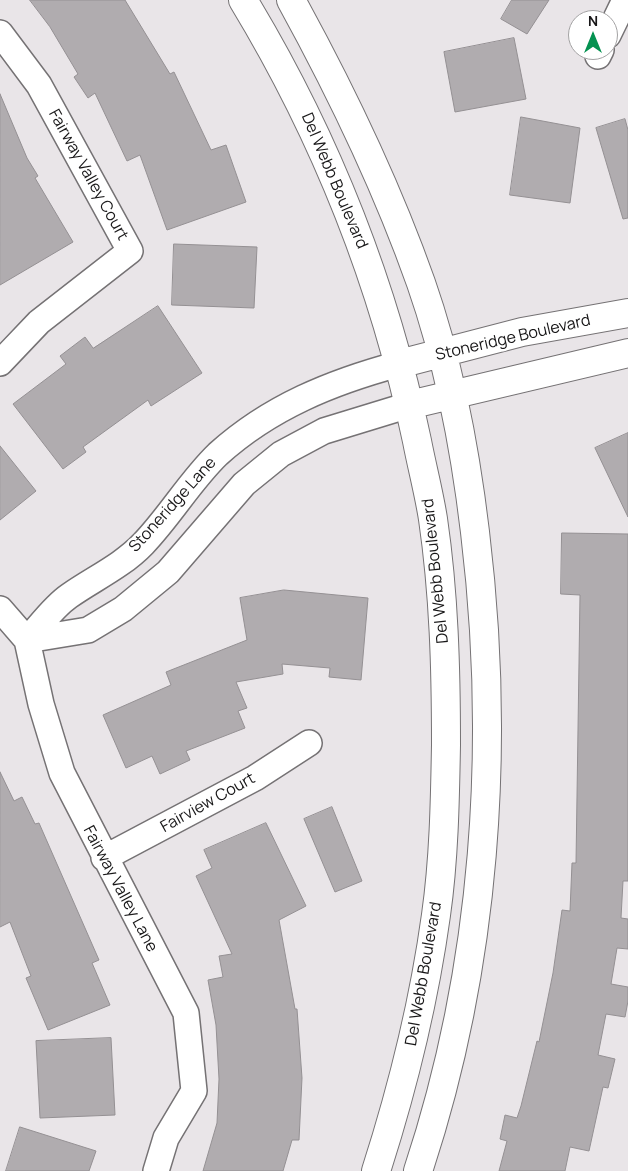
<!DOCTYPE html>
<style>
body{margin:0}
#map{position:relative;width:628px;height:1171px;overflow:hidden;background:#e9e5e8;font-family:Manrope,sans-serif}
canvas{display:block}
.north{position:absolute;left:568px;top:10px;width:50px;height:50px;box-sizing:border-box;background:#fff;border:1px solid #a3a2a3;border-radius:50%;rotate:0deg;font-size:14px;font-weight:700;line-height:20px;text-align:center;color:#181718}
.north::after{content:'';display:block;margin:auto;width:18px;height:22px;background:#059251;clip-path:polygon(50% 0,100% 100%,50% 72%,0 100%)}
</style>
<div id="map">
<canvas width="628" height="1171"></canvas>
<div class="north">N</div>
</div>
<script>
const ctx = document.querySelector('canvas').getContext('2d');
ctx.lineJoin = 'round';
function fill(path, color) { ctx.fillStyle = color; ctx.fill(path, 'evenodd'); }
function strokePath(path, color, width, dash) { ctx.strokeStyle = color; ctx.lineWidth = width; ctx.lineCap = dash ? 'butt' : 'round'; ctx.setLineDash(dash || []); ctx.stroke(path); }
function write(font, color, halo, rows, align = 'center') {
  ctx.font = font + ' Manrope,sans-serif'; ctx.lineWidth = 4.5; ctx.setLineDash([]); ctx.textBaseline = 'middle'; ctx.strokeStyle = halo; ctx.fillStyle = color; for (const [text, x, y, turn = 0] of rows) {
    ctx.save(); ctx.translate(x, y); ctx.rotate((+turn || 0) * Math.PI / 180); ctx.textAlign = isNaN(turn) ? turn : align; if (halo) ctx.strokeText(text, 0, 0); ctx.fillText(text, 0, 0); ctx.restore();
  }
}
const building = new Path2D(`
 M 30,0 L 125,0 L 170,74 L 174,72 L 211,150 L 226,145 L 246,202 L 167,230 L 140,155 L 127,161 L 95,93 L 88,98 L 74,77 L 78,74 L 50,27 Z
 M 512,0 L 549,0 L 527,34 L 501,19 Z
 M 514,38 L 526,99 L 455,112 L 444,52 Z
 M 0,94 L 27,158 L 38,176 L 35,178 L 73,242 L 0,285 Z
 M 521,117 L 580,128 L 570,203 L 510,195 Z
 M 625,119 L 628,130 L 628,218 L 623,219 L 596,128 Z
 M 174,244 L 257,247 L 254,308 L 172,305 Z
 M 158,306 L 202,373 L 151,406 L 148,400 L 83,447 L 86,452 L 63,469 L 13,404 L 66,364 L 60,356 L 85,337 L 93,348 Z
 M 628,433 L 628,517 L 595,448 Z
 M 0,446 L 36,491 L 0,520 Z
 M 562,533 L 628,534 L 628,881 L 623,881 L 621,918 L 628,919 L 628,949 L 617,948 L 611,984 L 628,987 L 628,1001 L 625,1017 L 606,1014 L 598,1055 L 615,1059 L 608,1088 L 603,1087 L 589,1151 L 570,1147 L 565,1171 L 499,1171 L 507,1141 L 500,1139 L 505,1115 L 517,1118 L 521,1106 L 537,1041 L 539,1042 L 553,973 L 562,910 L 570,911 L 572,863 L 576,863 L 580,595 L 561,594 Z
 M 284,590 L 368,598 L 361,680 L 329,677 L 330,668 L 282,664 L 283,674 L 236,682 L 247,708 L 238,711 L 245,728 L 186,751 L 190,760 L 160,774 L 152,756 L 126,768 L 103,715 L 171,685 L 166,672 L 247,640 L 240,598 Z
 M 0,772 L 14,801 L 22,797 L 35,824 L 39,823 L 99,960 L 92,963 L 110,1005 L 48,1030 L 26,978 L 31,976 L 10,922 L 0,927 Z
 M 332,807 L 362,881 L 335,892 L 304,819 Z
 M 266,823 L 306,906 L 279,920 L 295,1009 L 297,1009 L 302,1078 L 299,1140 L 292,1140 L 283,1171 L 203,1171 L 217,1123 L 219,1079 L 216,1025 L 208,980 L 223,977 L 219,956 L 232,954 L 196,876 L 212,868 L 204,850 Z
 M 111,1038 L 115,1115 L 40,1118 L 36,1041 Z
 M 20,1127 L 96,1151 L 89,1171 L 6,1171 Z`);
fill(building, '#b0acaf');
strokePath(building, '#949093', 1);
const street = new Path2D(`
 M 0,33 L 39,85 L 130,251 L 39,322 L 0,363
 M 608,35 L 625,0
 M 598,56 L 601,50
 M 0,609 L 27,640 L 41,704 L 62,773 L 186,1013 L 194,1091 L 166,1138 L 156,1171
 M 27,640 C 40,626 53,607 69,596 C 93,579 122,566 143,544 C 170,516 190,481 218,454 C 270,407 332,382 399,364
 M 27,640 L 88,630 L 123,609 L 168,572 L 244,484 L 281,454 L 324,431 L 409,405
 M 104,858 L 255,778 L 309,743`);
const secondary = new Path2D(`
 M 243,0 C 326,137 384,284 417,441 C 422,467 429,493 433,519 C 444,594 446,669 446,745 C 445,801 444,859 436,915 C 424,1002 403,1087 376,1171
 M 291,0 C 341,91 386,184 421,283 C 449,363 465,448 475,532 C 501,746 486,966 418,1171
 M 399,364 L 522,332 L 628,313
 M 409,405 L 628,353`);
strokePath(street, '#757274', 28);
strokePath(secondary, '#757274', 30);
strokePath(street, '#fff', 25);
strokePath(secondary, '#fff', 28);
write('16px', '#181718', '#fff', [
 ["Fairway Valley Court",88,175,61],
 ["Del Webb Boulevard",334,181,67],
 ["Stoneridge Boulevard",513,338,-13],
 ["Stoneridge Lane",173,505,-48],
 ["Del Webb Boulevard",436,571,-96],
 ["Fairview Court",208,803,-29],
 ["Fairway Valley Lane",120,889,62],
 ["Del Webb Boulevard",424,974,-80]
]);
</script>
